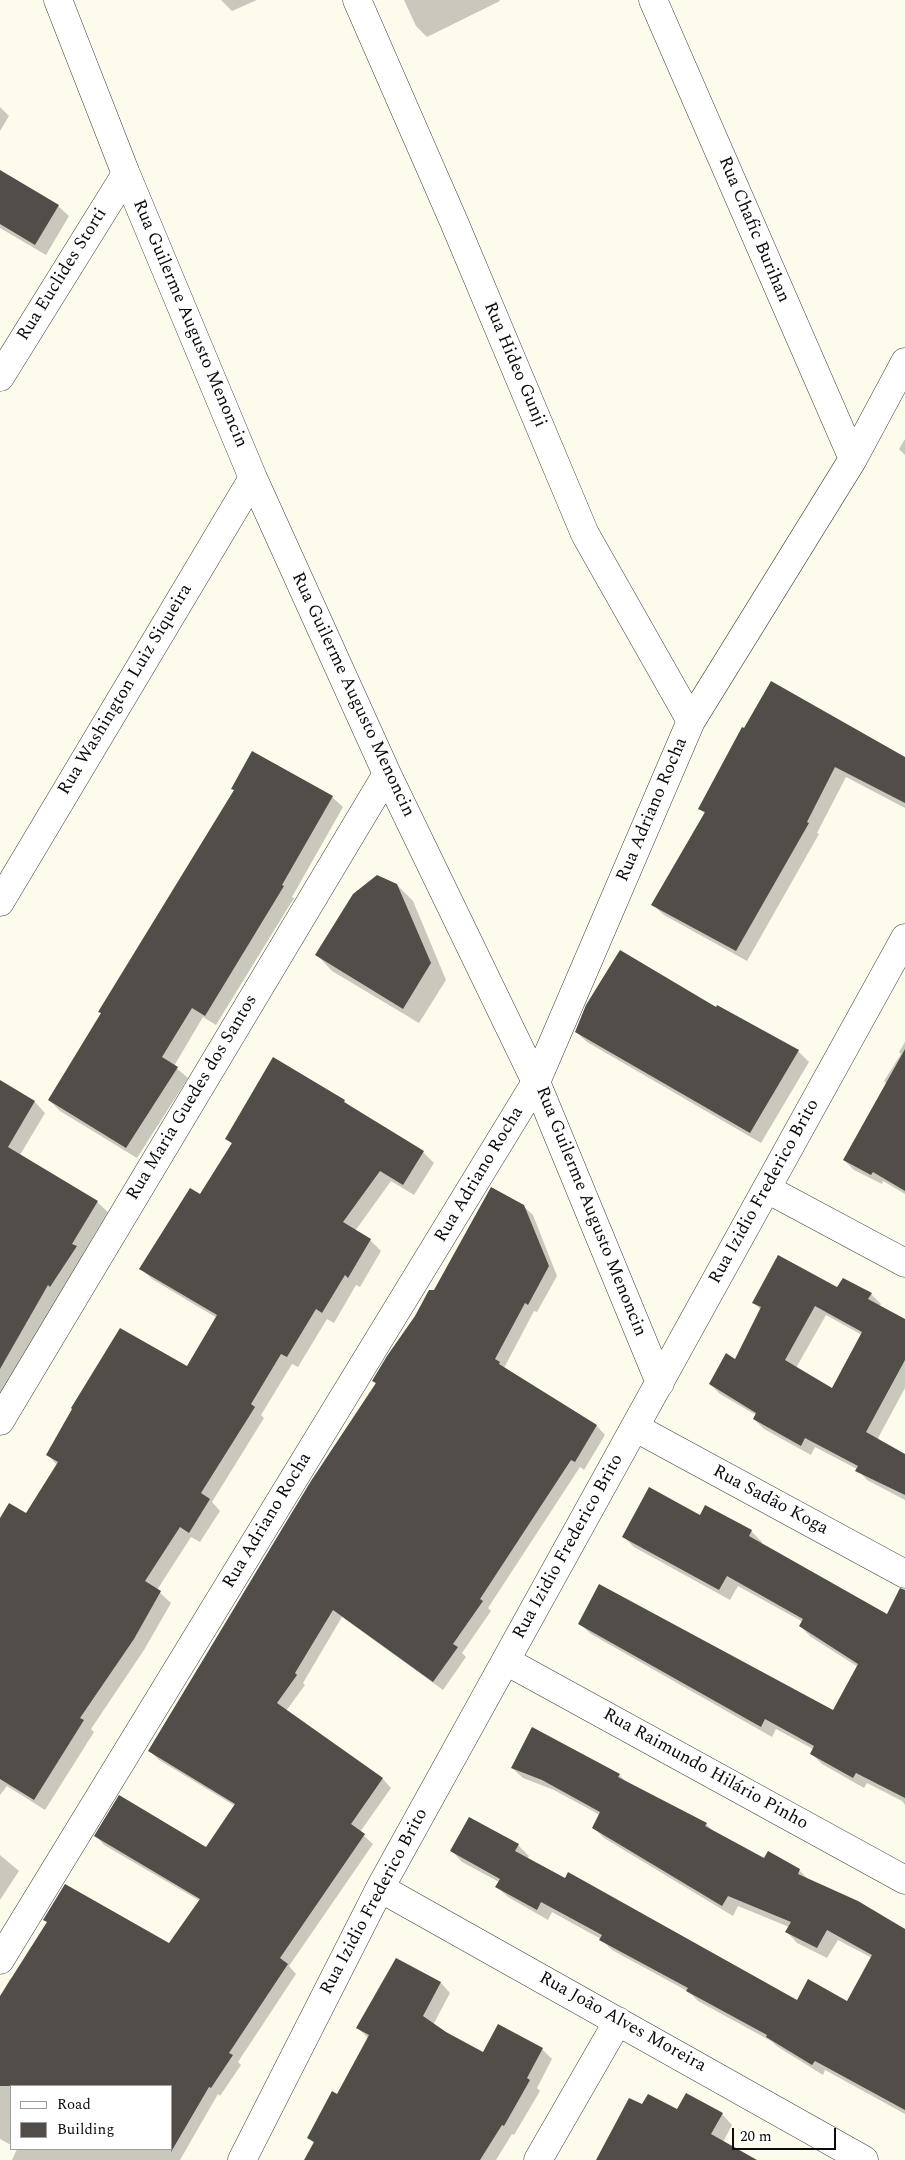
<!DOCTYPE html>
<meta charset="utf-8">
<style>
body{margin:0}
#map{position:relative;width:905px;height:2160px;overflow:hidden;background:#fdfbec;font-family:Spectral,serif}
canvas{display:block}
.legend{position:absolute;left:10px;top:2085px;width:162px;height:65px;box-sizing:border-box;background:#fff;border:1px solid #9d9d9d;margin:0;padding:6px 9px;list-style:none;font-size:15px;color:#0b0b0b}
.legend li{display:flex;align-items:center;gap:10px;height:25px}
.legend b{width:25px;border:1px solid #9d9d9d}
.scale{position:absolute;left:732px;top:2128px;width:104px;height:22px;box-sizing:border-box;border:2px solid #0b0b0b;border-top:0;padding-left:6px;font-size:15px;line-height:18px;white-space:nowrap;color:#0b0b0b;-webkit-text-stroke:4px #fff;paint-order:stroke}
</style>
<div id="map">
<canvas width="905" height="2160"></canvas>
<ul class="legend">
<li><b style="height:6px;background:#fff"></b>Road</li>
<li><b style="height:14px;background:#534d49"></b>Building</li>
</ul>
<div class="scale">20 m</div>
</div>
<script>
const ctx = document.querySelector('canvas').getContext('2d');
ctx.lineJoin = 'round';
function fill(path, color) { ctx.fillStyle = color; ctx.fill(path, 'evenodd'); }
function strokePath(path, color, width, dash) { ctx.strokeStyle = color; ctx.lineWidth = width; ctx.lineCap = dash ? 'butt' : 'round'; ctx.setLineDash(dash || []); ctx.stroke(path); }
function write(font, color, halo, rows, align = 'center') {
  ctx.font = font + ' Spectral,serif'; ctx.lineWidth = 5; ctx.setLineDash([]); ctx.textBaseline = 'middle'; ctx.strokeStyle = halo; ctx.fillStyle = color; for (const [text, x, y, turn = 0] of rows) {
    ctx.save(); ctx.translate(x, y); ctx.rotate((+turn || 0) * Math.PI / 180); ctx.textAlign = isNaN(turn) ? turn : align; if (halo) ctx.strokeText(text, 0, 0); ctx.fillText(text, 0, 0); ctx.restore();
  }
}
fill(new Path2D(`
 M 221,0 L 257,0 L 232,11 Z
 M 404,0 L 499,0 L 500,1 L 427,37 L 416,26 Z
 M 0,107 L 9,116 L 0,131 Z
 M 0,172 L 58,206 L 69,216 L 46,255 L 0,228 Z
 M 905,439 L 905,455 L 899,449 Z
 M 742,728 L 905,757 L 905,808 L 846,777 L 817,833 L 819,834 L 747,961 L 664,915 L 653,905 L 705,814 L 700,809 Z
 M 332,797 L 343,807 L 292,897 L 294,898 L 216,1025 L 203,1017 L 174,1066 L 188,1078 L 137,1158 L 60,1111 L 49,1100 Z
 M 397,885 L 413,901 L 446,980 L 419,1023 L 332,971 L 317,955 Z
 M 716,1009 L 798,1051 L 809,1062 L 761,1143 L 587,1042 L 576,1032 Z
 M 905,1042 L 905,1194 L 883,1181 L 882,1184 L 854,1170 L 844,1160 L 887,1084 L 884,1081 L 901,1054 L 899,1052 Z
 M 0,1082 L 35,1102 L 45,1113 L 20,1155 L 97,1202 L 108,1212 L 83,1254 L 87,1258 L 61,1297 L 59,1295 L 30,1346 L 0,1408 Z
 M 344,1101 L 353,1109 L 423,1152 L 434,1163 L 414,1195 L 391,1181 L 355,1231 L 370,1240 L 381,1251 L 360,1287 L 356,1285 L 334,1323 L 327,1319 L 298,1367 L 292,1364 L 261,1415 L 264,1418 L 212,1502 L 220,1511 L 200,1542 L 191,1537 L 157,1590 L 171,1603 L 144,1650 L 91,1729 L 94,1732 L 45,1810 L 7,1786 L 0,1795 L 0,1520 L 27,1515 L 57,1465 L 48,1455 L 187,1368 L 217,1318 L 152,1279 L 141,1269 L 200,1196 L 232,1144 L 227,1139 Z
 M 523,1206 L 533,1215 L 557,1276 L 537,1312 L 534,1311 L 504,1368 L 597,1426 L 605,1435 L 584,1470 L 580,1467 L 488,1608 L 491,1611 L 462,1653 L 466,1657 L 443,1690 L 342,1617 L 303,1683 L 305,1685 L 286,1711 L 383,1779 L 391,1788 L 360,1832 L 373,1844 L 289,1966 L 296,1974 L 238,2062 L 241,2065 L 220,2096 L 218,2094 L 180,2160 L 12,2160 L 17,2149 L 171,2149 L 171,2086 L 11,2086 L 11,2145 L 0,2139 L 0,1998 L 10,1979 L 170,1945 L 200,1901 L 104,1845 L 96,1836 L 206,1848 L 235,1806 L 159,1760 L 150,1751 L 377,1385 L 373,1381 L 435,1292 Z
 M 838,1289 L 871,1294 L 881,1304 L 879,1307 L 905,1321 L 905,1388 L 877,1440 L 905,1455 L 905,1500 L 867,1480 L 857,1469 L 815,1447 L 811,1455 L 764,1429 L 754,1419 L 756,1415 L 720,1394 L 710,1384 L 735,1361 L 761,1310 L 754,1303 ZM 826,1315 L 862,1335 L 832,1390 L 796,1368 Z
 M 700,1516 L 751,1531 L 762,1542 L 761,1544 L 887,1615 L 905,1621 L 905,1805 L 902,1801 L 867,1783 L 864,1788 L 822,1764 L 811,1753 L 813,1749 L 776,1729 L 772,1737 L 591,1634 L 580,1624 L 834,1712 L 858,1667 L 811,1637 L 800,1626 L 803,1622 L 738,1586 L 730,1600 L 634,1547 L 623,1536 Z
 M 512,1768 L 619,1775 L 629,1784 L 706,1824 L 714,1832 L 765,1859 L 799,1870 L 809,1880 L 857,1902 L 905,1929 L 905,2114 L 825,2070 L 823,2075 L 778,2047 L 771,2041 L 698,2001 L 689,1992 L 612,1950 L 601,1939 L 552,1912 L 548,1920 L 508,1897 L 497,1887 L 499,1882 L 462,1862 L 452,1851 L 518,1845 L 529,1856 L 527,1859 L 797,2002 L 848,2003 L 872,1958 L 838,1940 L 827,1958 L 797,1943 L 787,1932 L 789,1927 L 738,1906 L 733,1916 L 604,1838 L 593,1827 L 600,1815 L 554,1790 L 523,1778 Z
 M 0,1855 L 19,1871 L 0,1900 Z
 M 396,1959 L 441,1983 L 450,1993 L 433,2025 L 483,2054 L 499,2025 L 542,2049 L 552,2059 L 537,2088 L 540,2091 L 514,2135 L 512,2134 L 496,2160 L 305,2160 L 314,2143 L 309,2138 L 338,2096 L 369,2039 L 358,2028 Z
 M 643,2106 L 722,2114 L 732,2125 L 723,2142 L 755,2160 L 597,2160 Z`), '#0003');
fill(new Path2D(`
 M 0,170 L 59,205 L 35,245 L 0,224 Z
 M 771,681 L 905,757 L 905,803 L 835,767 L 807,822 L 809,823 L 736,951 L 651,905 L 705,812 L 698,809 L 742,727 L 744,728 Z
 M 252,751 L 333,796 L 282,885 L 284,886 L 205,1016 L 192,1008 L 162,1057 L 178,1067 L 126,1148 L 48,1100 L 101,1013 L 98,1012 L 234,790 L 231,789 Z
 M 377,875 L 397,884 L 431,963 L 403,1009 L 315,955 L 353,894 Z
 M 620,950 L 716,1007 L 717,1005 L 799,1050 L 750,1133 L 575,1032 L 586,1005 Z
 M 905,1049 L 905,1191 L 873,1172 L 871,1175 L 843,1160 Z
 M 273,1057 L 345,1100 L 344,1102 L 424,1151 L 403,1185 L 380,1171 L 343,1222 L 371,1239 L 348,1278 L 345,1275 L 322,1313 L 316,1309 L 287,1357 L 281,1354 L 251,1404 L 255,1407 L 201,1493 L 210,1499 L 189,1533 L 180,1527 L 145,1581 L 161,1591 L 134,1639 L 80,1718 L 84,1720 L 34,1800 L 0,1779 L 0,1518 L 9,1503 L 26,1513 L 58,1462 L 46,1455 L 72,1409 L 71,1408 L 120,1328 L 187,1366 L 217,1315 L 139,1269 L 190,1188 L 200,1194 L 232,1143 L 225,1139 Z
 M 0,1080 L 35,1101 L 8,1147 L 98,1201 L 72,1244 L 77,1246 L 50,1287 L 48,1285 L 0,1369 Z
 M 491,1187 L 524,1205 L 549,1266 L 528,1305 L 525,1303 L 495,1359 L 500,1362 L 499,1364 L 597,1425 L 575,1462 L 571,1460 L 480,1599 L 483,1601 L 453,1644 L 458,1647 L 433,1682 L 333,1610 L 295,1673 L 297,1675 L 277,1703 L 383,1778 L 351,1824 L 365,1834 L 280,1958 L 288,1964 L 229,2053 L 233,2055 L 211,2088 L 209,2087 L 171,2152 L 171,2086 L 0,2086 L 0,1996 L 47,1922 L 43,1920 L 65,1884 L 169,1943 L 200,1899 L 94,1836 L 119,1795 L 206,1847 L 235,1804 L 148,1751 L 311,1481 L 376,1383 L 372,1381 L 387,1356 L 415,1316 L 429,1290 L 434,1290 Z
 M 778,1255 L 837,1287 L 843,1278 L 872,1293 L 868,1299 L 905,1319 L 905,1360 L 866,1432 L 905,1454 L 905,1495 L 855,1471 L 858,1466 L 805,1438 L 801,1446 L 753,1419 L 756,1413 L 709,1384 L 726,1353 L 735,1359 L 761,1307 L 752,1303 ZM 815,1306 L 862,1332 L 832,1388 L 785,1360 Z
 M 649,1487 L 700,1515 L 705,1505 L 752,1530 L 749,1536 L 887,1614 L 900,1588 L 905,1590 L 905,1798 L 856,1773 L 853,1778 L 810,1754 L 814,1746 L 765,1719 L 761,1727 L 578,1624 L 599,1584 L 833,1710 L 858,1664 L 799,1626 L 803,1619 L 727,1576 L 719,1590 L 622,1537 Z
 M 532,1727 L 620,1774 L 618,1777 L 707,1823 L 705,1826 L 764,1858 L 768,1851 L 800,1869 L 798,1874 L 858,1901 L 905,1929 L 905,2110 L 815,2061 L 812,2065 L 766,2037 L 767,2035 L 686,1991 L 688,1988 L 599,1940 L 602,1935 L 541,1902 L 537,1910 L 495,1887 L 500,1879 L 450,1851 L 469,1817 L 519,1844 L 515,1851 L 565,1878 L 568,1872 L 797,2000 L 808,1979 L 847,2001 L 872,1955 L 827,1930 L 817,1948 L 785,1932 L 791,1922 L 728,1896 L 722,1906 L 592,1828 L 600,1812 L 542,1780 L 511,1768 Z
 M 396,1958 L 441,1982 L 423,2016 L 446,2032 L 483,2052 L 498,2024 L 543,2048 L 527,2078 L 530,2080 L 504,2126 L 502,2125 L 480,2160 L 304,2160 L 314,2142 L 307,2138 L 332,2091 L 337,2094 L 369,2035 L 356,2028 Z
 M 686,2093 L 723,2113 L 711,2134 L 757,2160 L 596,2160 L 629,2098 L 642,2104 L 648,2094 L 677,2109 Z`), '#534d49');
const street = new Path2D(`
 M 58,0 L 126,174 L 253,478 L 387,774 L 536,1082 L 660,1383
 M 357,0 L 454,222 L 585,534 L 691,721
 M 653,0 L 853,459
 M 0,377 L 126,174
 M 0,902 L 253,478
 M 767,1189 L 905,1263
 M 0,1421 L 387,774
 M 636,1428 L 905,1574
 M 506,1661 L 905,1880
 M 380,1888 L 864,2160
 M 0,1960 L 536,1082 L 691,721 L 853,459 L 905,362
 M 242,2160 L 380,1888 L 905,938
 M 538,2160 L 618,2021`);
strokePath(street, '#3e3e3e', 29);
strokePath(street, '#fff', 28);
write('18px', '#0b0b0b', '#fff', [
 ["Rua Chafic Burihan",753,230,67],
 ["Rua Euclides Storti",63,275,-58],
 ["Rua Guilerme Augusto Menoncin",189,324,67],
 ["Rua Hideo Gunji",514,365,67],
 ["Rua Washington Luiz Siqueira",126,690,-59],
 ["Rua Guilerme Augusto Menoncin",352,695,65],
 ["Rua Adriano Rocha",653,810,-67],
 ["Rua Maria Guedes dos Santos",193,1098,-59],
 ["Rua Adriano Rocha",480,1175,-59],
 ["Rua Izidio Frederico Brito",765,1192,-61],
 ["Rua Guilerme Augusto Menoncin",590,1212,68],
 ["Rua Sadão Koga",770,1501,28],
 ["Rua Adriano Rocha",268,1521,-59],
 ["Rua Izidio Frederico Brito",569,1547,-61],
 ["Rua Raimundo Hilário Pinho",705,1770,29],
 ["Rua Izidio Frederico Brito",375,1902,-62],
 ["Rua João Alves Moreira",622,2023,29]
]);
</script>
